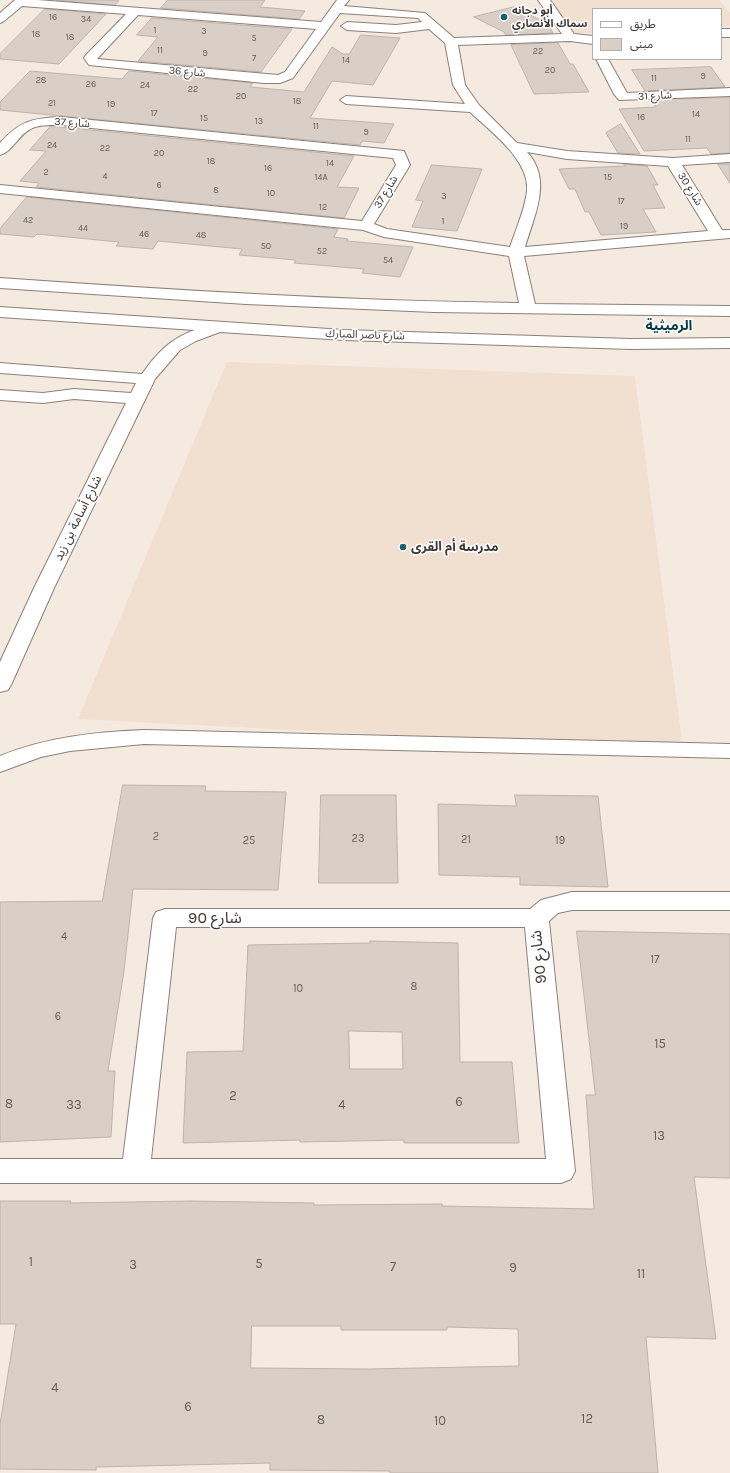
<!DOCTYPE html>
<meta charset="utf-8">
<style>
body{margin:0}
#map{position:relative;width:730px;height:1473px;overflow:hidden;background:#f5eae0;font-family:Karla,"Noto Sans Arabic",sans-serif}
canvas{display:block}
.legend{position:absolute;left:592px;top:8px;width:130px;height:52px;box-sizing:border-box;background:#fff;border:1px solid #b1afae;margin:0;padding:5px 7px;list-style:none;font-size:12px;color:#3d3835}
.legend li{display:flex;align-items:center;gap:8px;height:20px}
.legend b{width:20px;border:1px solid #b1afae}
</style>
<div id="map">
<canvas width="730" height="1473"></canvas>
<ul class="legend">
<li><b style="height:5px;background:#fff"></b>طريق</li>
<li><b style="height:11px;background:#dacfc6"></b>مبنى</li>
</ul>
</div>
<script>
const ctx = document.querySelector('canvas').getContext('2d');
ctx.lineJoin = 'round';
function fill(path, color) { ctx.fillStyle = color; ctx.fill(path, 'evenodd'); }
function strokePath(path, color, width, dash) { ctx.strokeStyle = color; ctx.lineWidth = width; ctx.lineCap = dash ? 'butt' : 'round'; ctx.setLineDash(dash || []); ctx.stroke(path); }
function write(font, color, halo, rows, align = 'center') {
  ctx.font = font + ' Karla,"Noto Sans Arabic",sans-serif'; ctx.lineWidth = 3; ctx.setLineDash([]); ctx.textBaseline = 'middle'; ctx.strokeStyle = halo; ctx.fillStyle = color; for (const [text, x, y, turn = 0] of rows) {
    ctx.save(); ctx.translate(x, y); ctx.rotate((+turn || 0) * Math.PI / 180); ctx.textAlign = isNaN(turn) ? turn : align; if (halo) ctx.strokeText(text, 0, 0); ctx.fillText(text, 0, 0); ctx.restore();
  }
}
fill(new Path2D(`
 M 545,0 L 719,0 L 730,13 L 730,26 L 721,27 L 721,9 L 593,9 L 593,33 L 567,34 Z
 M 227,362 L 635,376 L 683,750 L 78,719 Z`), '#f1dfd0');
const building = new Path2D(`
 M 56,0 L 119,0 L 115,5 Z
 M 168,0 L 265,0 L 260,7 L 305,11 L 299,19 L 161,8 Z
 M 514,7 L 548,24 L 553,33 L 506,35 L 504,32 L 474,17 Z
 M 45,9 L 106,14 L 59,64 L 0,59 L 0,54 Z
 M 152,18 L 292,29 L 261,72 L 138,61 L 158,37 L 137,35 Z
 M 361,35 L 400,38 L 373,85 L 332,81 L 310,118 L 394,124 L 384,143 L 362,141 L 360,145 L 0,110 L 0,102 L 30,71 L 122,79 L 129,71 L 253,83 L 250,87 L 304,92 L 332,47 L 343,54 L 349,54 Z
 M 558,43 L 570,64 L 573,64 L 589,92 L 534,94 L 511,45 Z
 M 711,67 L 725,87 L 645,91 L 632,70 Z
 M 730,98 L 730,153 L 711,154 L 707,148 L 644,151 L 619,109 L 656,107 L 652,100 Z
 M 621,124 L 640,154 L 618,153 L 606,133 Z
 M 51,126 L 354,156 L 337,187 L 359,188 L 344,218 L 36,187 L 39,183 L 20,181 L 46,151 L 30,150 Z
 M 624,164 L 647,166 L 658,185 L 653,185 L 665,208 L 643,209 L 656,232 L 601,235 L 589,212 L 585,212 L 575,189 L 569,189 L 559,169 L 625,166 Z
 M 718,164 L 730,164 L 730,183 Z
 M 432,165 L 482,169 L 457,231 L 412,227 L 423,201 L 416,200 Z
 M 27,197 L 338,229 L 334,237 L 348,239 L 347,241 L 413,247 L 400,277 L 362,273 L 364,269 L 294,263 L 296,260 L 239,255 L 242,249 L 158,241 L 153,249 L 116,246 L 119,242 L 37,234 L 34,237 L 0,234 L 0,229 Z
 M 123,785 L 206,786 L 205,791 L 286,792 L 278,890 L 133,889 L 124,971 L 108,1071 L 115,1071 L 111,1137 L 0,1142 L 0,902 L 102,901 Z
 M 321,795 L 396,795 L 398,883 L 319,883 Z
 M 515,795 L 598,796 L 608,887 L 520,885 L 520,877 L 439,875 L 438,804 L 516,806 Z
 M 577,931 L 730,934 L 730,1178 L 694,1177 L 716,1339 L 646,1337 L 658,1473 L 390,1473 L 390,1471 L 270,1470 L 270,1463 L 96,1467 L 96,1470 L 0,1469 L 0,1424 L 16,1324 L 0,1324 L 0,1201 L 71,1201 L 70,1203 L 190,1201 L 314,1203 L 314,1205 L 442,1204 L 442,1206 L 594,1209 L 586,1095 L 595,1095 ZM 252,1326 L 341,1326 L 341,1330 L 447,1330 L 447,1327 L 518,1329 L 519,1366 L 369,1369 L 251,1368 Z
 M 370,941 L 458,943 L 460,1062 L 512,1062 L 519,1143 L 404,1143 L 404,1140 L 300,1142 L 300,1140 L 183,1143 L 187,1052 L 243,1051 L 248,945 L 370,943 ZM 349,1031 L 402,1032 L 403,1069 L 350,1069 Z`);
fill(building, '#dacfc6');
strokePath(building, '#beb3aa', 1);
const minor = new Path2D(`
 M 15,0 L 37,0 L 321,22 L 337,0 L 349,0 L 344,6 L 425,13 L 454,38 L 562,34 L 538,0 L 550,0 L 574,34 L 593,36 L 593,44 L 570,41 L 458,45 L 465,85 L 479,105 L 517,143 L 567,151 L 673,158 L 730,154 L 730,162 L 682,165 L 722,230 L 730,230 L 730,238 L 524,256 L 535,304 L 730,306 L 730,316 L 434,312 L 246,304 L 0,288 L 0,278 C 173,290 346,301 519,303 L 509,256 L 384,237 L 363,230 L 0,193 L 0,185 L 362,221 L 396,165 L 393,158 L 61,125 C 51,125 38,124 29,130 C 18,136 12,152 0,155 L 0,143 C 20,121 32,118 61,117 L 404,151 L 410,165 L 374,224 L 387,229 L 510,247 C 516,229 525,209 527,191 C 530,160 490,131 470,112 L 346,104 L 340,100 L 346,96 L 465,104 L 453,85 L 445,43 L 429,29 L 396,33 L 347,30 L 341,26 L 347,22 L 396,25 L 422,22 L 418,18 L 340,13 L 293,78 L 280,83 L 264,83 L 89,65 L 84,58 L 86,55 L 126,14 L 22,6 L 4,21 L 0,23 L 0,13 ZM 138,15 L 316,29 L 285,72 L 278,75 L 97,59 ZM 527,152 L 567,159 L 668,166 L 708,231 L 525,247 C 534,216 553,180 527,152 Z
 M 721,29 L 730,29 L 730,37 L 721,37 Z
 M 596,59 L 608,59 L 627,93 L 730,88 L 730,96 L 619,100 L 614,94 Z
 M 0,307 L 344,330 L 631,339 L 730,338 L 730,348 L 631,349 L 344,340 L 220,332 L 196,341 L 180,350 L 155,379 L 54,588 L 11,685 L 8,690 L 0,692 L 0,662 L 34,588 L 126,403 L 74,399 L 43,403 L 0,400 L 0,390 L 43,393 L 74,389 L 131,393 L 136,383 L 0,373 L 0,363 L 142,374 C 157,353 171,338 195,330 L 0,317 Z
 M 144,730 L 730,744 L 730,758 L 144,744 L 70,751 L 41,757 L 0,772 L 0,756 C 46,737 95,732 144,730 Z
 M 572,892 L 730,892 L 730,910 L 572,910 L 558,913 L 549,921 L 575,1171 L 571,1179 L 561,1183 L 0,1183 L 0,1159 L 123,1159 L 153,918 L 156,912 L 165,909 L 530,909 L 541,900 ZM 176,927 L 525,927 L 546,1159 L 151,1159 Z`);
strokePath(minor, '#8b8078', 2);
fill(minor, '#fff');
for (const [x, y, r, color] of [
 [504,17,4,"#17626e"],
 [403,547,4,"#17626e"]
]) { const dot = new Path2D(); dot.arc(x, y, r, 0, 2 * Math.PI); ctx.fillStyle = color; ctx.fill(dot); strokePath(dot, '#fff', 1.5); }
write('9px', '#645e59', null, [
 ["16",53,17],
 ["34",86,19],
 ["1",155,30],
 ["3",204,31],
 ["18",36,34],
 ["18",70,37],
 ["5",254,38],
 ["11",160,50],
 ["22",538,51],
 ["9",205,53],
 ["7",254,58],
 ["14",346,60],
 ["20",550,70],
 ["9",703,76],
 ["11",654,78],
 ["28",41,80],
 ["26",91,84],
 ["24",145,85],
 ["22",193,89],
 ["20",241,96],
 ["18",297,101],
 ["21",52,103],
 ["19",111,104],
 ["17",154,113],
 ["14",696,114],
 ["16",641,117],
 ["15",204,118],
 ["13",259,121],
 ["11",316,126],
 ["9",366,132],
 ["11",688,139],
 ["24",52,145],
 ["22",105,148],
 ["20",159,153],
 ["18",211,161],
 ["14",330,163],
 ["16",268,168],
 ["2",46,172],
 ["4",105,176],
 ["14A",321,177],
 ["15",608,177],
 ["6",159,185],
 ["8",216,190],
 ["10",271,193],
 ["3",444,196],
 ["17",621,201],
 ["12",323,207],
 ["42",28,220],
 ["1",443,221],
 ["19",624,226],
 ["44",83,228],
 ["46",144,234],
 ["48",201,235],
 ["50",266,246],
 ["52",322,251],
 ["54",388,260]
]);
write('bold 11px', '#3d3835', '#fff', [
 ["أبو دجانه",512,11],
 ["سماك الأنصاري",512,24]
], 'left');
write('11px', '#3d3835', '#fff', [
 ["شارع 36",187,72,5],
 ["شارع 31",655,96,-3],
 ["شارع 37",72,123,4],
 ["شارع 30",690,189,58],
 ["شارع 37",386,192,-59],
 ["شارع ناصر المبارك",365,335,2]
]);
write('11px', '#645e59', null, [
 ["2",156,837],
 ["23",358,839],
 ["21",466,840],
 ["25",249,841],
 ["19",560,841],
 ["4",64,937],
 ["17",655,960],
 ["8",414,987],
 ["10",298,989],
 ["6",58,1017]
]);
write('13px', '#3d3835', '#fff', [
 ["شارع أسامة بن زيد",78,518,-64]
]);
write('bold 13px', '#3d3835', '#fff', [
 ["مدرسة أم القرى",411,547]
], 'left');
write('13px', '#645e59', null, [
 ["15",660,1044],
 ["2",233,1096],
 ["6",459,1102],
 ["8",9,1104],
 ["33",74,1105],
 ["4",342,1105],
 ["13",659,1136],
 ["1",31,1262],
 ["5",259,1264],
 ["3",133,1265],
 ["7",393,1267],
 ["9",513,1268],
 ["11",641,1274],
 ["4",55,1388],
 ["6",188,1407],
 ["12",587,1419],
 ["8",321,1420],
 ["10",440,1421]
]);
write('bold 14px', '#003f49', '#fff', [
 ["الرميثية",669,326]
]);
write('16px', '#3d3835', '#fff', [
 ["شارع 90",215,918],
 ["شارع 90",539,957,-96]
]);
</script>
